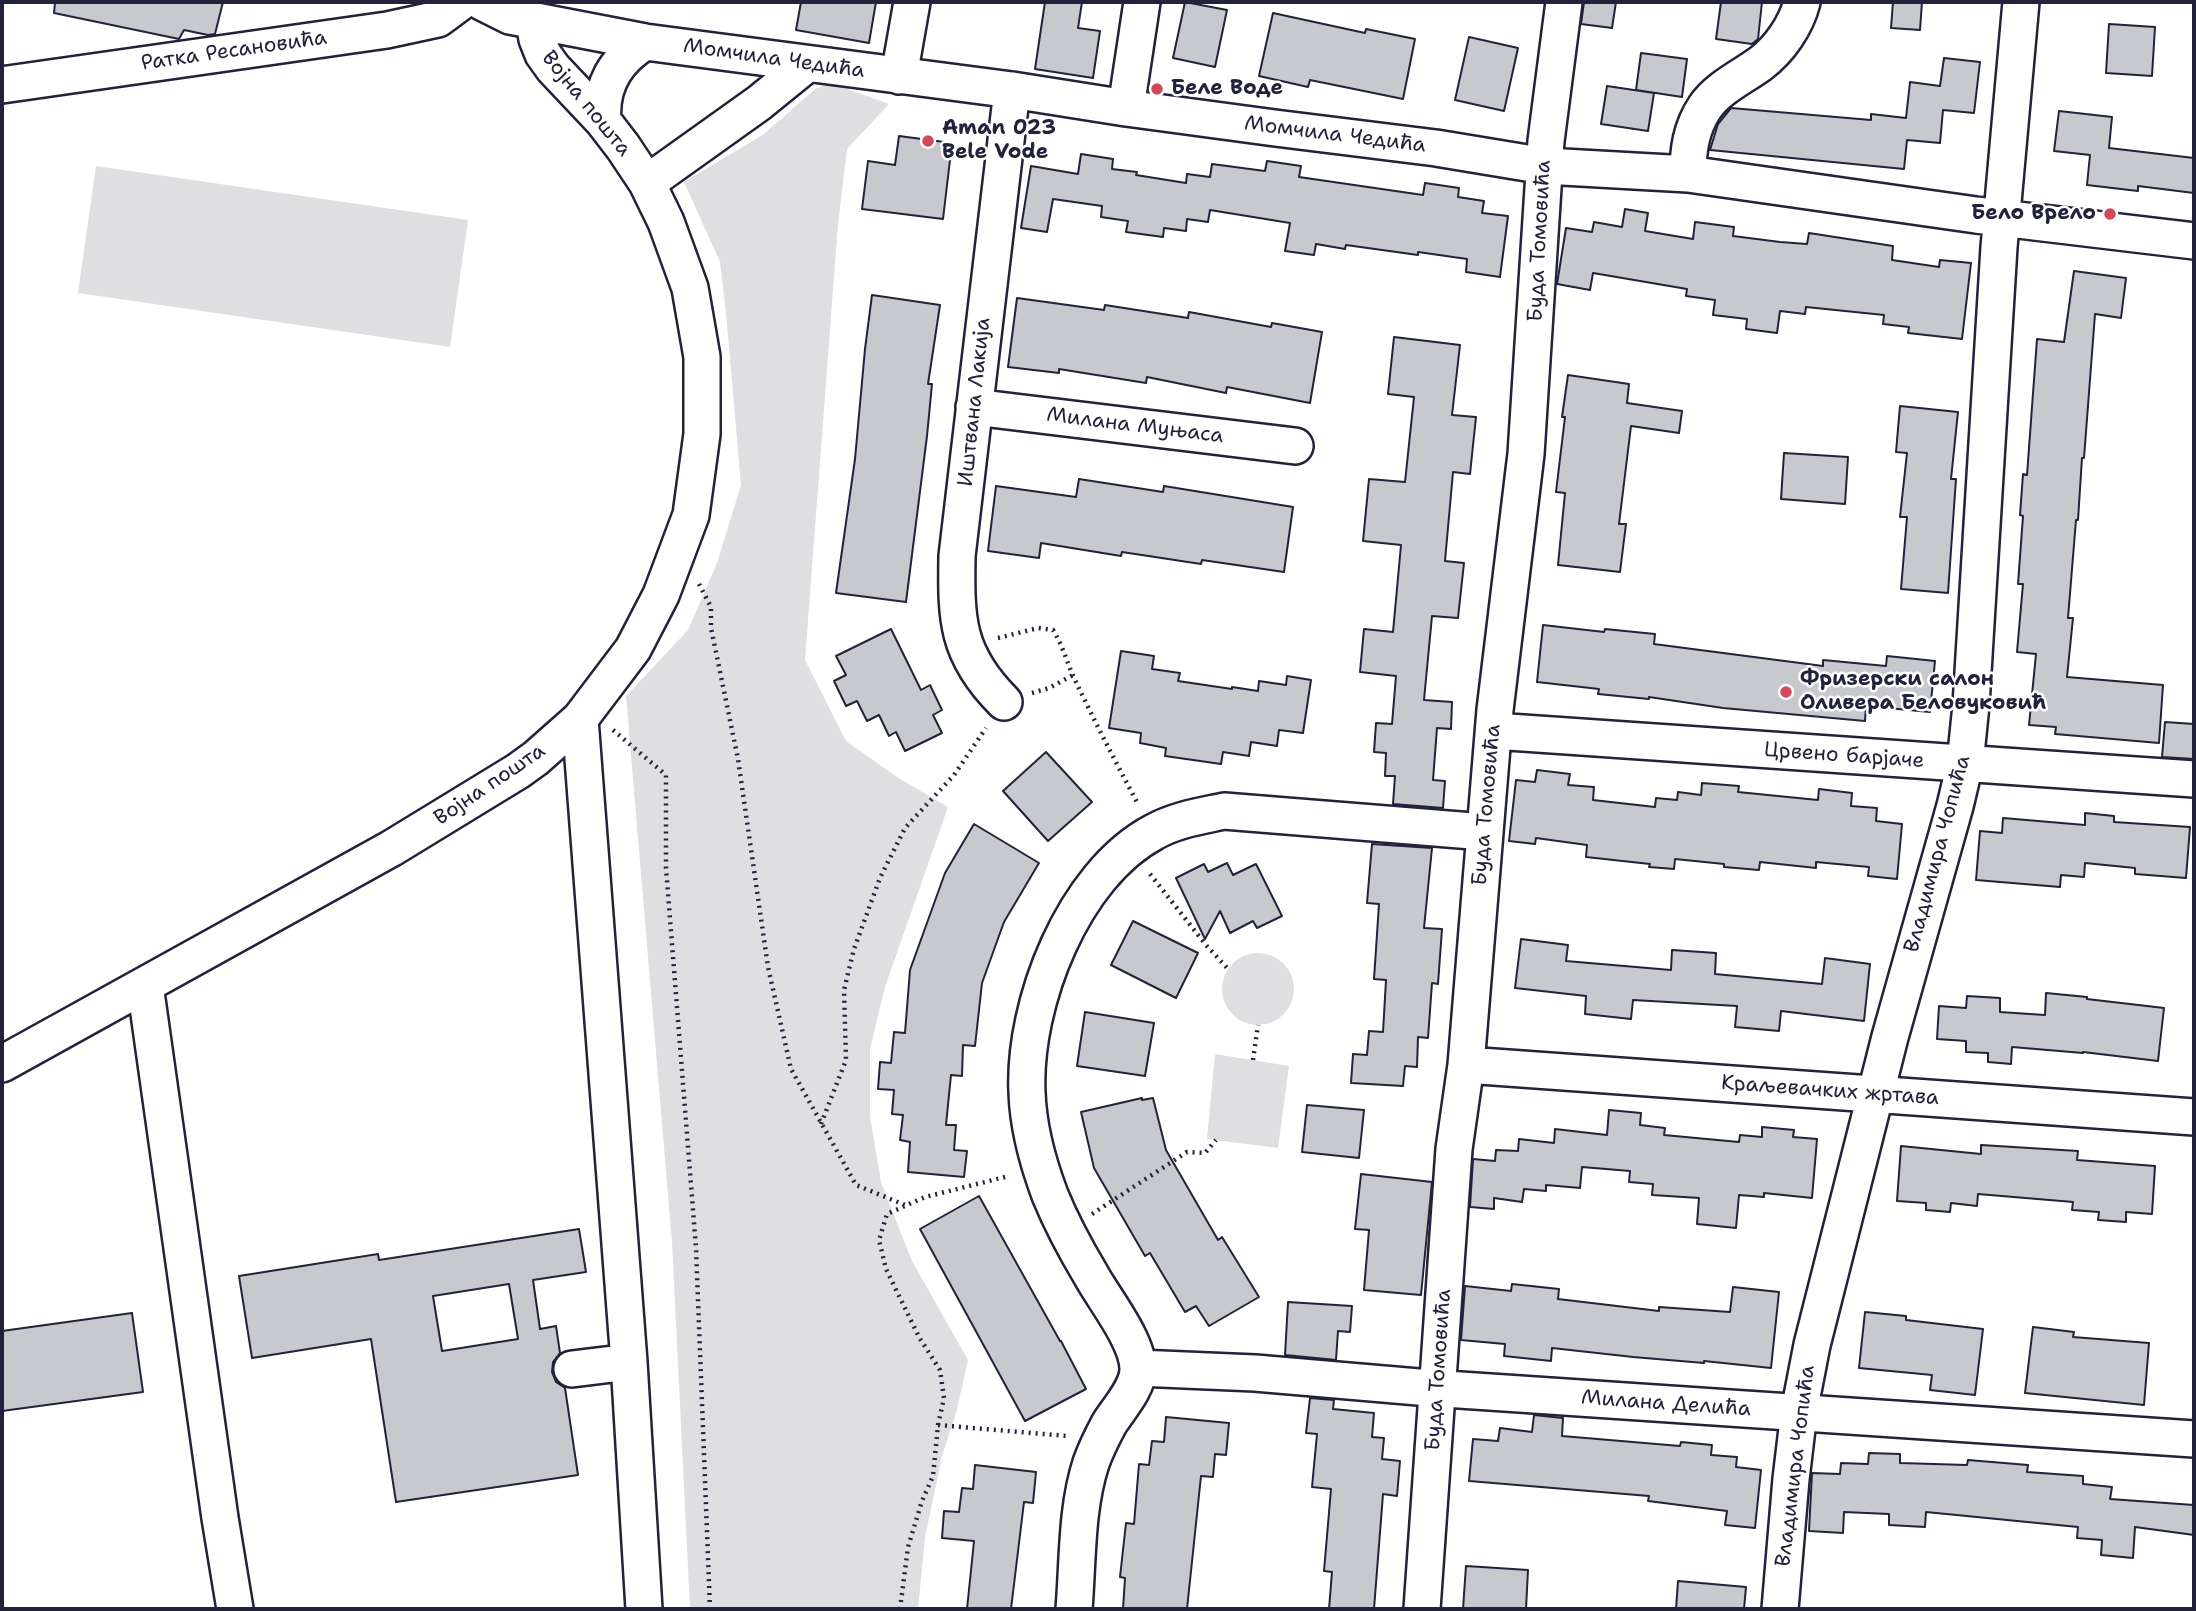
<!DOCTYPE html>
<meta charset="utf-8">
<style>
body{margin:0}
#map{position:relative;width:2196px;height:1611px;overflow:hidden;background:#fff;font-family:"Shantell Sans",sans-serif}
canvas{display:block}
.frame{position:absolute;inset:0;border:4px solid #22223b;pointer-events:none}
</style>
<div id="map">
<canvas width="2196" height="1611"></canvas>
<div class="frame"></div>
</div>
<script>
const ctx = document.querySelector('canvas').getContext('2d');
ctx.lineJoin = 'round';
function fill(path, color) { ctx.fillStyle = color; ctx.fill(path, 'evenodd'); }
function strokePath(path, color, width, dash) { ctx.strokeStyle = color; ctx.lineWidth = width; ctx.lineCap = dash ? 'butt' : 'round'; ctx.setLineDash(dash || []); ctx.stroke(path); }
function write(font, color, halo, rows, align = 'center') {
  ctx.font = font + ' "Shantell Sans",sans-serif'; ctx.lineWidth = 5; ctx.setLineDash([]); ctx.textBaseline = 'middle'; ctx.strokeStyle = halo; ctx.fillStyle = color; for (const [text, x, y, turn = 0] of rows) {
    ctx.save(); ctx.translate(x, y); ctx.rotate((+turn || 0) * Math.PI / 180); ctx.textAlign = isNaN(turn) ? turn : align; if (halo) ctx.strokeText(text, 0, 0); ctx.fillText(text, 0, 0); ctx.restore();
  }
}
fill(new Path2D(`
 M 831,83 L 889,104 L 847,149 L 838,224 L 805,660 L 846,741 L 897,777 L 948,807 L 885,987 L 870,1049 L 870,1117 L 881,1182 L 912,1261 L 968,1360 L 957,1410 L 942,1456 L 925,1538 L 918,1609 L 690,1609 L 672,1242 L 626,696 L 688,630 L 717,563 L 741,485 L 726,313 L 720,262 L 684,182 L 764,134 L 815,89 Z
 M 96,166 L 468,220 L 450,347 L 78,293 Z
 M1222 989a36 36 0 1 1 72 0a36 36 0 1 1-72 0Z
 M 1215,1054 L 1289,1066 L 1278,1148 L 1207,1139 Z`), '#dfdfe2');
const building = new Path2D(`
 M 55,2 L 223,2 L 215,34 L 208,35 L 184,30 L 179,39 L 54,13 Z
 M 801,2 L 876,2 L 869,43 L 796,30 Z
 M 1045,2 L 1082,2 L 1078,28 L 1100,31 L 1093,78 L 1035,69 Z
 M 1185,2 L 1227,10 L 1215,67 L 1173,58 Z
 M 1584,2 L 1616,2 L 1612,28 L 1581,24 Z
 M 1721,2 L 1762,2 L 1758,39 L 1752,44 L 1716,39 Z
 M 1893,2 L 1922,2 L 1920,30 L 1891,28 Z
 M 1273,13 L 1365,33 L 1366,29 L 1415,39 L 1403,99 L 1310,80 L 1308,87 L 1259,76 Z
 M 2109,24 L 2155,27 L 2152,76 L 2106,73 Z
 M 1469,37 L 1518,48 L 1504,111 L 1455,100 Z
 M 1641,53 L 1687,59 L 1682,97 L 1636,90 Z
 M 1944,58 L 1980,62 L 1974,113 L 1943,110 L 1940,143 L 1907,140 L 1904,169 L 1710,150 L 1718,124 L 1731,108 L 1871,120 L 1871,114 L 1906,118 L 1910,82 L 1940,86 Z
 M 1607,86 L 1654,93 L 1648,131 L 1601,124 Z
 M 2059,111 L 2112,117 L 2109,148 L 2194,158 L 2194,193 L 2138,186 L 2138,191 L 2087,185 L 2090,155 L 2054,151 Z
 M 899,136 L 952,143 L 943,219 L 862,209 L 868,161 L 895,165 Z
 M 1081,154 L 1113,159 L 1112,169 L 1137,172 L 1136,175 L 1186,183 L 1187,174 L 1210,177 L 1212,164 L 1265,171 L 1267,161 L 1301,166 L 1299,177 L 1423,195 L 1425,183 L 1459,188 L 1458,197 L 1484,201 L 1482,213 L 1508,216 L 1500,277 L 1466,272 L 1467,259 L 1418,252 L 1418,255 L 1346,245 L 1345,249 L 1316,244 L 1314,255 L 1285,251 L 1290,223 L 1210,210 L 1208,222 L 1187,219 L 1186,231 L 1164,228 L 1163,237 L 1126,232 L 1128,221 L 1101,217 L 1102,206 L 1053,199 L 1047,232 L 1021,228 L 1031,166 L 1078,174 Z
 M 1625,209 L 1648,213 L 1645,231 L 1693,239 L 1695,222 L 1734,227 L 1733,236 L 1780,242 L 1807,244 L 1809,233 L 1893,246 L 1892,260 L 1939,267 L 1940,260 L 1971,263 L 1962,339 L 1908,333 L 1909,327 L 1883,324 L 1884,315 L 1806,307 L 1805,314 L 1780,311 L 1777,333 L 1746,329 L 1747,319 L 1713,315 L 1715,300 L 1686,296 L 1687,289 L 1593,273 L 1590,290 L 1557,284 L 1566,228 L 1592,232 L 1594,222 L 1622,227 Z
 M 2074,271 L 2126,278 L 2121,318 L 2095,314 L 2084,458 L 2082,458 L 2078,520 L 2076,520 L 2068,618 L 2073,618 L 2067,677 L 2163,685 L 2159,743 L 2055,734 L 2056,727 L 2029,725 L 2036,654 L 2017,652 L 2023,584 L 2018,584 L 2023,516 L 2020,515 L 2023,474 L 2027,475 L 2037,339 L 2064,342 Z
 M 872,295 L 940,305 L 928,384 L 932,384 L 927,436 L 906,602 L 836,593 L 855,459 L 865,349 Z
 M 1017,298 L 1104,310 L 1105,305 L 1188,318 L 1189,312 L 1271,327 L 1272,323 L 1322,332 L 1310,403 L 1227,387 L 1226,393 L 1147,377 L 1146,383 L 1059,369 L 1059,373 L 1008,367 Z
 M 1394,337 L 1460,345 L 1452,415 L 1476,417 L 1470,474 L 1453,472 L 1445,561 L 1464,563 L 1458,618 L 1432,616 L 1424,700 L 1452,702 L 1451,729 L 1437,728 L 1433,780 L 1445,781 L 1443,808 L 1393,804 L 1395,776 L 1385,776 L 1386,753 L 1374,752 L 1376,723 L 1392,724 L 1396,676 L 1360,672 L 1364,629 L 1393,632 L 1401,545 L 1363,541 L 1369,479 L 1405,482 L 1414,397 L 1388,394 Z
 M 1568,375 L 1629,384 L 1627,403 L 1682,411 L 1679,433 L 1631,426 L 1619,524 L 1626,524 L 1620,572 L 1558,565 L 1565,493 L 1556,492 L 1565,417 L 1562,417 Z
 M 1900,406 L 1958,412 L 1951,479 L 1956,479 L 1948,593 L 1901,589 L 1907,517 L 1900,517 L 1907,453 L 1896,452 Z
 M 1784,453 L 1848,457 L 1845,504 L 1781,499 Z
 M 1079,479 L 1163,492 L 1164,486 L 1293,507 L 1284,572 L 1202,560 L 1201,564 L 1122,552 L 1121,556 L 1041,543 L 1039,558 L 988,551 L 996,486 L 1076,497 Z
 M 1543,625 L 1604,632 L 1605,629 L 1655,634 L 1654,644 L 1823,666 L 1823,660 L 1886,666 L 1887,656 L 1935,661 L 1930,712 L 1866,706 L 1865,721 L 1723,708 L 1649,697 L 1649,699 L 1598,694 L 1599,689 L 1537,682 Z
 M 891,629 L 921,690 L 930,685 L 942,710 L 933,715 L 942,733 L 905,751 L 896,732 L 889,736 L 879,715 L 867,721 L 857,701 L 846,706 L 834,681 L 846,675 L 836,656 Z
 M 1121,651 L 1154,656 L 1152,669 L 1180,673 L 1178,681 L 1232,689 L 1232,687 L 1258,691 L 1259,681 L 1286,685 L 1287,676 L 1311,680 L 1303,733 L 1279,730 L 1277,746 L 1251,742 L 1249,756 L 1223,752 L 1221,764 L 1165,756 L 1166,748 L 1140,743 L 1141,733 L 1109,728 Z
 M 2165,722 L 2194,724 L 2194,759 L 2162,757 Z
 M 1046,752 L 1092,802 L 1048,841 L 1003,791 Z
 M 1537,770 L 1570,774 L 1568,785 L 1594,787 L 1593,800 L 1655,807 L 1656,798 L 1677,800 L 1678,792 L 1701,795 L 1702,783 L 1739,786 L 1738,792 L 1818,800 L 1819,789 L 1852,793 L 1851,806 L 1877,808 L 1876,821 L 1902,824 L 1897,879 L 1868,876 L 1869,867 L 1816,862 L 1816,868 L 1760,862 L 1759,870 L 1724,867 L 1724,864 L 1675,859 L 1674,869 L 1649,867 L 1650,864 L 1586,857 L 1587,845 L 1536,838 L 1535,844 L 1509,841 L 1516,780 L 1535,782 Z
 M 2085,813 L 2114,816 L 2114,822 L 2190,827 L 2186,878 L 2135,874 L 2135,868 L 2085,863 L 2084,877 L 2061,875 L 2060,887 L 1976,880 L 1980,831 L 2002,833 L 2003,818 L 2085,825 Z
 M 974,824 L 1039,863 L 1004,922 L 982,983 L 975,1046 L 963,1045 L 962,1076 L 951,1075 L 946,1125 L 956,1125 L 954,1150 L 967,1151 L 964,1177 L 908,1172 L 910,1142 L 900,1140 L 903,1115 L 892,1114 L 894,1090 L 878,1089 L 880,1062 L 891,1063 L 894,1032 L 905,1033 L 910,970 L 945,873 Z
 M 1372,844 L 1432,848 L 1424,928 L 1442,929 L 1438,984 L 1432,983 L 1428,1038 L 1418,1037 L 1417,1067 L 1405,1066 L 1403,1086 L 1351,1083 L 1353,1054 L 1367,1055 L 1369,1031 L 1383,1032 L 1386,980 L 1374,979 L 1379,904 L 1367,903 Z
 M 1227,863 L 1233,875 L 1256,864 L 1282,916 L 1257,928 L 1253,921 L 1230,933 L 1220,911 L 1205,939 L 1176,878 L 1204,864 L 1208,872 Z
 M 1133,921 L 1198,953 L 1176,998 L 1111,965 Z
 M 1521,939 L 1568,945 L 1566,961 L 1671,970 L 1672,950 L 1716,953 L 1715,974 L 1822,984 L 1825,958 L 1870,964 L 1864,1021 L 1781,1011 L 1779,1031 L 1735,1027 L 1737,1006 L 1633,1000 L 1631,1019 L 1585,1014 L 1586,996 L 1515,988 Z
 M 2046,993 L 2087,997 L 2087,999 L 2164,1008 L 2158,1061 L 2083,1052 L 2083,1053 L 2012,1047 L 2011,1064 L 1988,1062 L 1988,1053 L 1966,1052 L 1966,1041 L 1937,1039 L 1939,1006 L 1966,1008 L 1967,996 L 2000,998 L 2000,1012 L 2045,1015 Z
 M 1085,1012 L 1154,1023 L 1145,1076 L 1077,1066 Z
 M 1142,1098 L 1142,1100 L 1153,1098 L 1166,1150 L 1218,1240 L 1222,1237 L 1259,1297 L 1209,1326 L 1196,1306 L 1185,1312 L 1150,1253 L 1145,1256 L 1094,1168 L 1081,1112 Z
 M 1307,1105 L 1364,1110 L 1359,1158 L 1302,1152 Z
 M 1609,1110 L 1641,1113 L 1640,1125 L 1665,1128 L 1664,1135 L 1739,1142 L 1740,1135 L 1762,1137 L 1762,1127 L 1794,1130 L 1793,1137 L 1817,1139 L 1812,1198 L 1764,1193 L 1764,1197 L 1739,1195 L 1736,1228 L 1697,1224 L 1699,1198 L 1652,1195 L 1653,1184 L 1629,1182 L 1630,1171 L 1582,1167 L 1580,1188 L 1546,1185 L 1546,1191 L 1524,1189 L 1522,1202 L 1494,1198 L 1494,1209 L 1470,1207 L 1473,1159 L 1495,1161 L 1496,1150 L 1518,1151 L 1519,1139 L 1554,1143 L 1555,1129 L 1607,1135 Z
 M 1981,1145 L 2078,1151 L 2077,1160 L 2155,1166 L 2152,1214 L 2126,1212 L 2126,1222 L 2098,1220 L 2099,1212 L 2072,1210 L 2073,1202 L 1978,1194 L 1977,1206 L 1951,1203 L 1950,1212 L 1926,1210 L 1926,1203 L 1897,1201 L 1901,1146 L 1981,1154 Z
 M 1361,1174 L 1432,1182 L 1421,1295 L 1364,1290 L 1369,1230 L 1355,1229 Z
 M 979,1196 L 1060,1341 L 1061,1341 L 1086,1389 L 1025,1421 L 920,1229 Z
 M 579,1229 L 586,1272 L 533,1280 L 540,1329 L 556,1326 L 560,1353 L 553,1362 L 552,1372 L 556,1382 L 565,1388 L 578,1475 L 396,1502 L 371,1339 L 252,1358 L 239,1276 L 378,1254 L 379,1260 ZM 509,1284 L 518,1339 L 442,1351 L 433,1296 Z
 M 1512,1284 L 1559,1289 L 1558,1299 L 1659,1311 L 1659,1307 L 1730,1312 L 1733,1287 L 1779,1292 L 1771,1368 L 1704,1361 L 1704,1363 L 1633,1357 L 1552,1348 L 1551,1361 L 1504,1356 L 1505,1344 L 1461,1340 L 1465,1286 L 1511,1291 Z
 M 1288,1302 L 1352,1306 L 1350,1332 L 1338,1331 L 1336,1360 L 1285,1355 Z
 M 1865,1312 L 1906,1316 L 1906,1320 L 1983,1329 L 1975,1395 L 1930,1390 L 1932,1375 L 1859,1368 Z
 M 132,1313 L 143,1392 L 2,1411 L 2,1331 Z
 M 2033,1327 L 2074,1332 L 2073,1337 L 2149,1343 L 2144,1405 L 2025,1393 Z
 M 1310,1398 L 1334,1400 L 1333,1409 L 1374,1413 L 1372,1437 L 1384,1438 L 1382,1459 L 1400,1461 L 1397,1496 L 1383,1494 L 1374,1609 L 1329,1609 L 1332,1572 L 1324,1571 L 1331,1489 L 1312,1487 L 1317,1434 L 1306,1433 Z
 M 1534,1415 L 1563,1418 L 1562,1436 L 1680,1446 L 1681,1442 L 1712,1445 L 1711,1455 L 1737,1457 L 1736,1467 L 1761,1470 L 1755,1528 L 1725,1525 L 1727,1511 L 1648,1501 L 1649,1496 L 1469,1481 L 1473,1439 L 1498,1441 L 1500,1428 L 1532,1432 Z
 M 1166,1417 L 1229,1423 L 1226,1455 L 1215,1454 L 1213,1477 L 1201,1476 L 1187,1609 L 1123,1609 L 1125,1578 L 1120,1577 L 1126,1523 L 1134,1524 L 1139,1464 L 1149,1465 L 1152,1441 L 1164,1442 Z
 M 1869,1453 L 1900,1454 L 1900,1463 L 1967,1465 L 1968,1460 L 2028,1465 L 2027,1472 L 2083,1476 L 2083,1484 L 2112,1487 L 2110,1499 L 2194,1505 L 2194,1535 L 2135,1527 L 2133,1558 L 2101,1555 L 2102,1540 L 2077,1538 L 2078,1527 L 1926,1512 L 1925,1527 L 1889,1525 L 1889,1514 L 1844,1512 L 1843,1533 L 1809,1531 L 1812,1473 L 1840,1474 L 1841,1463 L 1868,1464 Z
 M 975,1465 L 1036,1472 L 1033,1503 L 1024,1502 L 1011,1609 L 967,1609 L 974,1541 L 942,1538 L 944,1511 L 959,1512 L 962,1488 L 973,1489 Z
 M 1466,1566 L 1528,1570 L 1526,1609 L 1463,1609 Z
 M 1678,1581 L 1746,1587 L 1744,1609 L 1676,1609 Z`);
fill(building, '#c8c8cf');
strokePath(building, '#22223b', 2);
const minor = new Path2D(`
 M 482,2 L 510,16 L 645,42 L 1012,90 L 1126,108 L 1275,128 L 1436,148 L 1545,166 L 1688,174 L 1976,215 L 2194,241
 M 899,76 L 912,2
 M 2,85 L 387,30 L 438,19 L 461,2
 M 1126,108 L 1142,2
 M 603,121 C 600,86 615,60 645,42
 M 1688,174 C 1688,150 1691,128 1705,107 C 1718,88 1742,77 1760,64 C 1780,49 1796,25 1802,2
 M 647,183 L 759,103 L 807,64
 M 974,407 L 1295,446
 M 1004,702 C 956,654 956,619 957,556 L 1012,90
 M 580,719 L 629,1362 L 644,1609
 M 1494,731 L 2194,779
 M 145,985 L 220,1518 L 235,1609
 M 2,1064 L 392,848 L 518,771 L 536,758 L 580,719 L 633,649 L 661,595 L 691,515 L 702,434 L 702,357 L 690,288 L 666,222 L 647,183 L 623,147 L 603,121 L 553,68 L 543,54 L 537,39 L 534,21
 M 1466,1065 L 2194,1117
 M 1138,1368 L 1255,1373 L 1430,1388 L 2194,1439
 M 572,1369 L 629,1362
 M 1074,1609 C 1078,1561 1076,1509 1091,1463 C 1096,1449 1102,1437 1109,1424 C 1119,1408 1138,1388 1138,1369 C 1138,1341 1104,1299 1091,1275 C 1076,1250 1061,1222 1050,1195 C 1038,1163 1028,1126 1027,1092 C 1023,1004 1073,875 1154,832 C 1175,820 1201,816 1224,811 L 1485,832
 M 1422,1609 L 1454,1149 L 1466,1065 L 1495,710 L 1526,454 L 1546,141 L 1564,2
 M 1780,1609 L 1791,1479 L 1799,1412 L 1812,1345 L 1890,1037 L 1955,806 L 1965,764 L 1971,705 L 1999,247 L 2021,2`);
strokePath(minor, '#22223b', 40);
strokePath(new Path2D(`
 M 699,584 L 711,607 L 711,628 L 738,759 L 768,967 L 791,1069 L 856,1185 L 905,1205
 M 998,638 L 1038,628 L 1053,630 C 1063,646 1067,663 1075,680 C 1095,722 1116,763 1138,804
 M 1032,693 L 1049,688 L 1073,675
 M 613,730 L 666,775 L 666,868 L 696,1248 L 710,1609
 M 1150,874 L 1206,945 L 1228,969
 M 1253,1060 L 1258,1025
 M 821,1124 L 846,1060 L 844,990 L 854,949 L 880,878 L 905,828 L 954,775 L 986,728
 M 1092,1214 L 1187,1152 L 1205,1153 L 1216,1140
 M 938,1425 L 1067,1436
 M 900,1609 L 908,1547 L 922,1501 L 933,1476 L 938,1425 L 944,1398 L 940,1370 L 919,1337 L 886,1269 L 879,1240 L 887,1214 L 925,1197 L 1009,1176`), '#22223b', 4.5, [2, 5]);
strokePath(minor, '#fff', 35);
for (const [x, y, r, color] of [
 [1157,89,7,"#d1495b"],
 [928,141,7,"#d1495b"],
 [2110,214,7,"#d1495b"],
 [1786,692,7,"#d1495b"]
]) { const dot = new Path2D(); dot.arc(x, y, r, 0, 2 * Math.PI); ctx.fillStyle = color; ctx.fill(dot); strokePath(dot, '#fff', 2.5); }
write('21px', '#22223b', '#fff', [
 ["Ратка Ресановића",234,51,-8],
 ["Момчила Чедића",774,59,8],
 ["Војна пошта",586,104,51],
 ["Момчила Чедића",1335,135,7],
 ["Буда Томовића",1540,241,-87],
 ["Иштвана Лакија",975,402,-84],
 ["Милана Муњаса",1135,426,7],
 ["Црвено барјаче",1844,756,4],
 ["Војна пошта",490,785,-34],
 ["Буда Томовића",1487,805,-85],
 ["Владимира Чопића",1938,854,-75],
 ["Краљевачких жртава",1830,1091,4],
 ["Буда Томовића",1439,1370,-86],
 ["Милана Делића",1666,1404,4],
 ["Владимира Чопића",1796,1466,-83]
]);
write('bold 21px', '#22223b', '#fff', [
 ["Беле Воде",1171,89],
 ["Aman 023",942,129],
 ["Bele Vode",942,153],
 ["Бело Врело",2096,214,"right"],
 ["Фризерски салон",1800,680],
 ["Оливера Беловуковић",1800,704]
], 'left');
</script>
